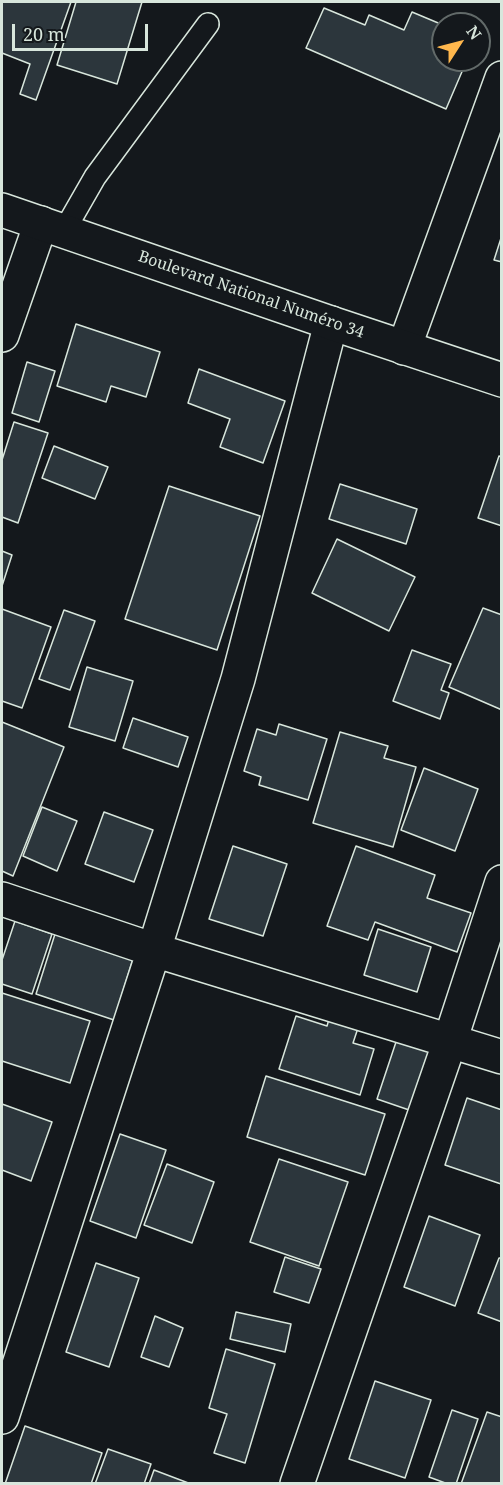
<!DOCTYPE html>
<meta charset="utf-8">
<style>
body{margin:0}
#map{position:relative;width:503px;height:1485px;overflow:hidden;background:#14181c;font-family:"Noto Serif",serif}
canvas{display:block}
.frame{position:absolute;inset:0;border:3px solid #d8e6dc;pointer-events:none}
.north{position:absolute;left:431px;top:12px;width:60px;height:60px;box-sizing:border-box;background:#14181c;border:2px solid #626a69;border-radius:50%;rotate:54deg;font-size:16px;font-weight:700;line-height:24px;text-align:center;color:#d8e6dc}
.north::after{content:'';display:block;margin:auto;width:21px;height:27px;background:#ffb74d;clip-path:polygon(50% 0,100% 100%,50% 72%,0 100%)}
.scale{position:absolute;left:12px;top:24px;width:136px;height:27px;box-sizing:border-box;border:3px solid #d8e6dc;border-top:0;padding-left:8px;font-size:18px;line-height:21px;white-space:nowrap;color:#d8e6dc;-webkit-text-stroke:4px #14181c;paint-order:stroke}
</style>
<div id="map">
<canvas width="503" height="1485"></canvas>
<div class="frame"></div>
<div class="north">N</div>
<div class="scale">20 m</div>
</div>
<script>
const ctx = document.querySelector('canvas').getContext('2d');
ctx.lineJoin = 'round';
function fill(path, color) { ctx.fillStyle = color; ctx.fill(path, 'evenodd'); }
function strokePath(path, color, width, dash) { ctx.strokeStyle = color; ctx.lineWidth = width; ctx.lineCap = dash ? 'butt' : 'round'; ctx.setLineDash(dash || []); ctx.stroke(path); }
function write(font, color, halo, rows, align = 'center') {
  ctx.font = font + ' "Noto Serif",serif'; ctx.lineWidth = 4.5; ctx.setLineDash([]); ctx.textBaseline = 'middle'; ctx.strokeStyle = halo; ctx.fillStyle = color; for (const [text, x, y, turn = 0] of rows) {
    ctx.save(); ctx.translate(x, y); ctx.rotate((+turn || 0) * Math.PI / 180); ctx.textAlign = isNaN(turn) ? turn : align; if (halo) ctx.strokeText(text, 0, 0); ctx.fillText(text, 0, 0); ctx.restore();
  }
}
const building = new Path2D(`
 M 2,2 L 71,2 L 36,100 L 20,94 L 30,64 L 2,53 Z
 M 76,2 L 142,2 L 117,84 L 57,65 Z
 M 324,8 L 365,25 L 369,15 L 404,30 L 412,12 L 443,25 L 443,60 L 467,60 L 446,109 L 306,48 Z
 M 502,235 L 502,262 L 494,260 Z
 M 76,324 L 160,352 L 146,397 L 111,386 L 106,402 L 57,386 Z
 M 27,362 L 55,371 L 39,422 L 12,413 Z
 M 199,369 L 285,401 L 263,463 L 220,447 L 230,419 L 188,403 Z
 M 14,422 L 48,433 L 18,523 L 2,517 L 2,460 Z
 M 54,446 L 108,467 L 95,499 L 42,478 Z
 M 499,456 L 502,457 L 502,526 L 478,518 Z
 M 340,484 L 417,509 L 406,544 L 329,519 Z
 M 169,486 L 260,516 L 217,650 L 125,619 Z
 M 337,539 L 415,577 L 389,631 L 312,593 Z
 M 2,551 L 12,555 L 2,586 Z
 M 483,608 L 502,615 L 502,710 L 449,687 Z
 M 2,609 L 51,627 L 22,708 L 2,701 Z
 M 64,610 L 95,621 L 70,690 L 39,679 Z
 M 412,650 L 451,664 L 441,690 L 449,693 L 440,719 L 393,701 Z
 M 87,667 L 133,681 L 115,741 L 69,727 Z
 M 133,718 L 188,737 L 178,767 L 123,748 Z
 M 2,722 L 64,747 L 13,876 L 2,871 Z
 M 279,724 L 327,739 L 308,800 L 259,785 L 261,777 L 244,771 L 257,729 L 276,735 Z
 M 340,732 L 388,746 L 384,758 L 416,767 L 393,847 L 313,823 Z
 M 424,768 L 478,789 L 455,851 L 401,830 Z
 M 42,807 L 77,821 L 57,871 L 23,856 Z
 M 104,812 L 153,830 L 134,882 L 85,864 Z
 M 233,846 L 287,864 L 263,936 L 209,919 Z
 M 356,846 L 435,875 L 427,898 L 471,913 L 457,952 L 375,922 L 368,940 L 327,926 Z
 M 15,921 L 52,934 L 32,994 L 2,984 L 2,960 Z
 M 378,929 L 431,947 L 417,992 L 364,975 Z
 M 55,934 L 133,959 L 114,1020 L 36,994 Z
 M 2,993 L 90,1021 L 70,1083 L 2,1061 Z
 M 296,1016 L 327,1026 L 329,1019 L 358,1028 L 353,1043 L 374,1049 L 360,1095 L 279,1069 Z
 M 398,1036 L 433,1049 L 412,1111 L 377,1099 Z
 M 266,1076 L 385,1114 L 365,1175 L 247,1137 Z
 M 467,1098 L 502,1110 L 501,1184 L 445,1165 Z
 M 2,1104 L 52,1122 L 31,1181 L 2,1170 Z
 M 120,1134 L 166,1150 L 136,1238 L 90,1221 Z
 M 279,1159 L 348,1182 L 319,1266 L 250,1242 Z
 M 167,1164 L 214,1182 L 192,1243 L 144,1225 Z
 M 429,1216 L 480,1235 L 455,1306 L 404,1287 Z
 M 285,1257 L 321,1269 L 309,1303 L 274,1292 Z
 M 499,1258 L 502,1258 L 502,1322 L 478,1313 Z
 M 96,1263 L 139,1278 L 109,1367 L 66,1352 Z
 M 236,1312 L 291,1324 L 285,1352 L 230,1339 Z
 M 155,1316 L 183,1328 L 169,1367 L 141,1357 Z
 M 226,1349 L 275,1364 L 245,1463 L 214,1453 L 227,1414 L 209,1408 Z
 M 375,1381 L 431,1400 L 405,1478 L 349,1459 Z
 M 452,1410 L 478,1419 L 456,1484 L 448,1484 L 429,1477 Z
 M 487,1412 L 502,1417 L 502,1484 L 461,1484 Z
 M 25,1426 L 102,1453 L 91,1484 L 5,1484 Z
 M 108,1449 L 151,1464 L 144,1484 L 95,1484 Z
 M 154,1470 L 191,1484 L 149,1484 Z`);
fill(building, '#2c363c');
strokePath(building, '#d8e6dc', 1.5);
const lane = new Path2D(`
 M 64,231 L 95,177 L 208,24`);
const street = new Path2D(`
 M 2,335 L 41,223
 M 404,348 L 502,78
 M 2,899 L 154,950 L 502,1057
 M 2,1417 L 154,950 L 238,679 L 331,323
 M 297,1484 L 450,1041 L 502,882`);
const secondary = new Path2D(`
 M 2,210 L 331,323 L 502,380`);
strokePath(lane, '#d8e6dc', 24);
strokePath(street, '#d8e6dc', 36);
strokePath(secondary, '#d8e6dc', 36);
strokePath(lane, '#14181c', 21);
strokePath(street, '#14181c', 33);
strokePath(secondary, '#14181c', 33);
write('16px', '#d8e6dc', '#14181c', [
 ["Boulevard National Numéro 34",251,295,19]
]);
</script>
